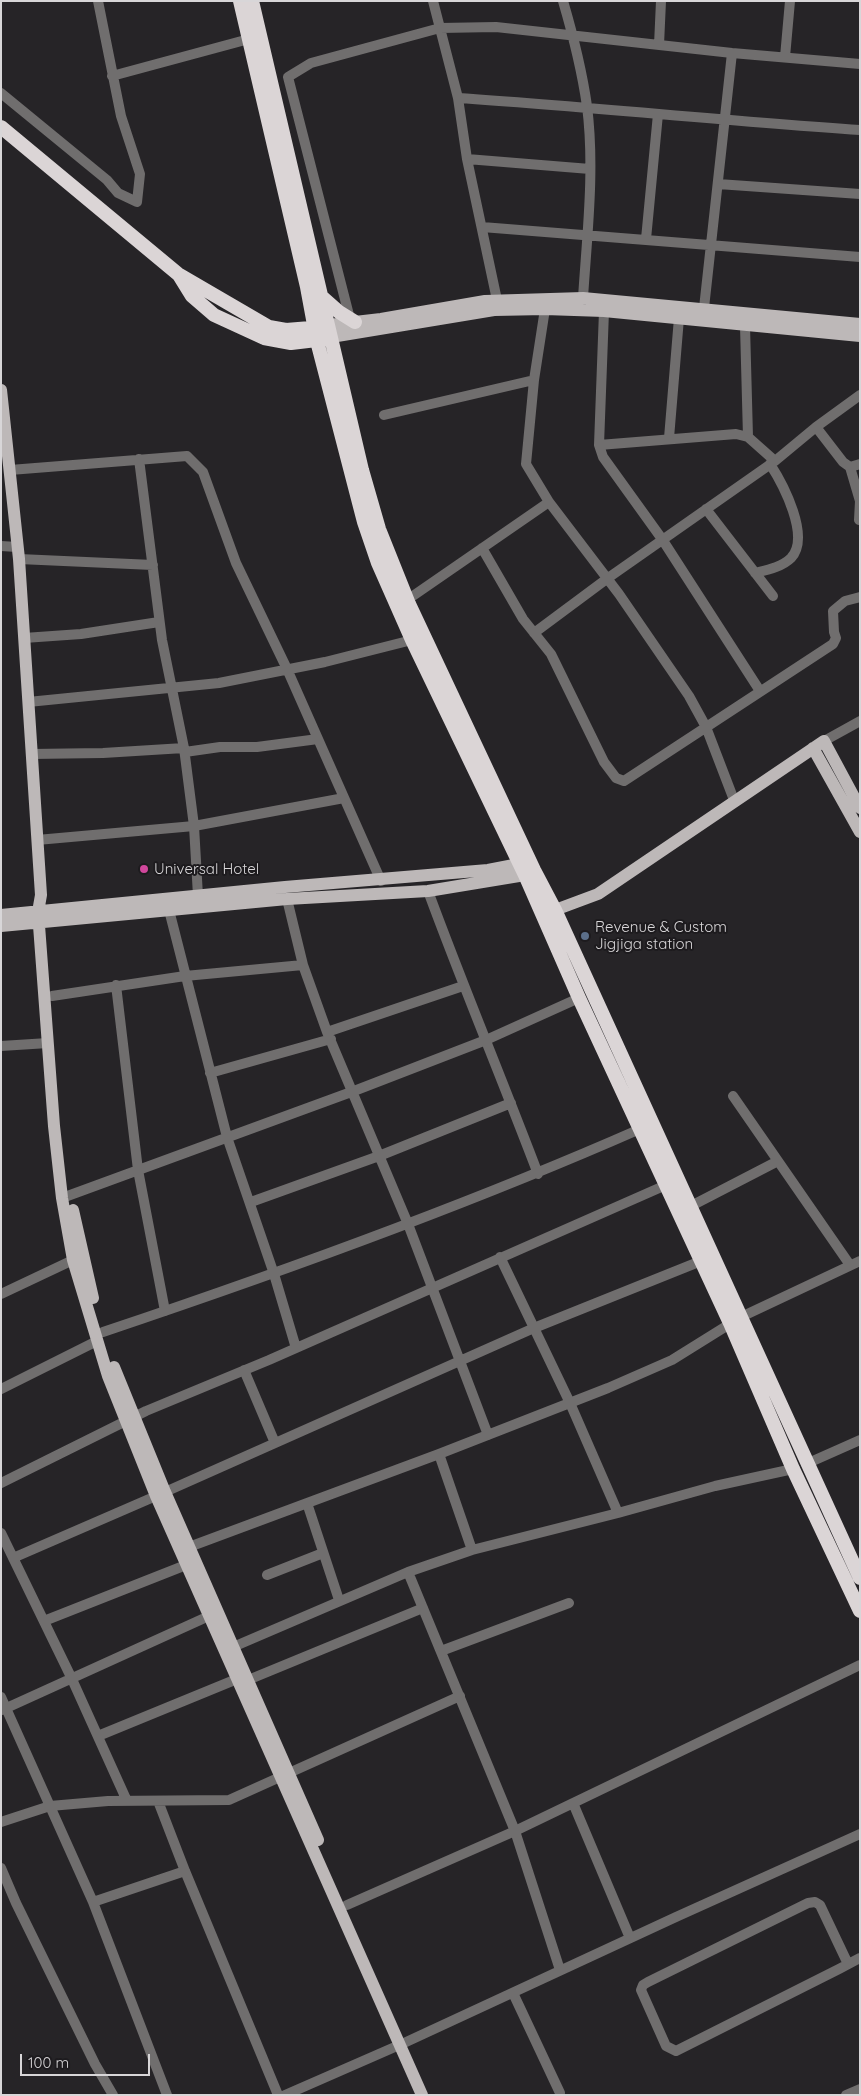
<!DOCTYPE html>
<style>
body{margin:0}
#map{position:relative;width:861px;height:2096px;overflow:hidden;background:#262427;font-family:Quicksand,sans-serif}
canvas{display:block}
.frame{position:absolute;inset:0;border:2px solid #d8d6d8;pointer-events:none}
.scale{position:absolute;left:20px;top:2054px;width:130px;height:22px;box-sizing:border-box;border:2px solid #d8d6d8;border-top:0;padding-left:6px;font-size:15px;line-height:18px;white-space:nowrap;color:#d8d6d8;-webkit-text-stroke:4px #1d1b1e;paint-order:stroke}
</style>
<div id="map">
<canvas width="861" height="2096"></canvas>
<div class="frame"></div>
<div class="scale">100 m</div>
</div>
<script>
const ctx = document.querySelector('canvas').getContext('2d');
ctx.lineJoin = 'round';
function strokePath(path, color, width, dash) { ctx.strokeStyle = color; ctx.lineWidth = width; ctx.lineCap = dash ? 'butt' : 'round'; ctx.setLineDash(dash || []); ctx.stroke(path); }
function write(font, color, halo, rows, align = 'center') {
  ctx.font = font + ' Quicksand,sans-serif'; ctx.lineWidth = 4; ctx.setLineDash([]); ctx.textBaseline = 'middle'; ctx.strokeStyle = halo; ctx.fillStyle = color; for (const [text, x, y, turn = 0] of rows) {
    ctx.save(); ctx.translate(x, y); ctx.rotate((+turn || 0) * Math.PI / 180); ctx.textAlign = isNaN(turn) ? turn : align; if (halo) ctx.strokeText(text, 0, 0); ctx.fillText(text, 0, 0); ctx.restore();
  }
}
strokePath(new Path2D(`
 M 433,1 L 458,98 L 467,159 L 497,300
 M 563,1 C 573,35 582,71 587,106 C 595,169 587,235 583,298
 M 659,45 L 661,1
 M 785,57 L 790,1
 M 112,76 L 249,39
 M 1,93 L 107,180 L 118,193 L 137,202 L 140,174 L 121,116 L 98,1
 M 458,98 C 592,107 726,121 860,130
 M 467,159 L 590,169
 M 718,184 L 860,194
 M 482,227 L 860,257
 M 646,239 L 658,114
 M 704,308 L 732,53
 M 545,309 L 534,380 L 526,464 L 549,502 L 619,594 L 689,696 L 706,727 L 734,800
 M 604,311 L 599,445 L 603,457 L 662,539 L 760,691
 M 350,319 L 288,77 L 311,63 L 440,28 L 496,27 L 732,53 L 860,64
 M 745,326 L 748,437
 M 384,415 L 534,380
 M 816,427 L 843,462 L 850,467 L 860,464
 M 669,438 L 679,318
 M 599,445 L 736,434 L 748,437 L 775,461
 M 139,459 L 162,640 L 184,748 L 194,826 L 198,896
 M 850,467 L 860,501 L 859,520
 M 10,470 L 187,456 L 203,472 L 236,563 L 287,669 L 381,881
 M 706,509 L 773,596
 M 1,546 L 17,547
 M 482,548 L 523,619 L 551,654 L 604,762 L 616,778 L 624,781 L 833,644 L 836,638 L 834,632 L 833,611 L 845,601 L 860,597
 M 19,559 L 153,565
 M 755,573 C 767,570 782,567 791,558 C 811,537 783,484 770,464
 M 407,600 L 549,502
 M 534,633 L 608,578 L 775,461 L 816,427 L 860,395
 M 24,638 L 81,634 L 159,622
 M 28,702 L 219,683 L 325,662 L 412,640
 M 824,741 L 860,721
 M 185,752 L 220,747 L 257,747 L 318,739
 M 31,754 L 103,753 L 184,748
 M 37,840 L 194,826 L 344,798
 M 428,891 C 463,986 502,1079 538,1174
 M 287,899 L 303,965 L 327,1032 L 408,1224 L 488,1435
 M 169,910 L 227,1137 L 274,1274 L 296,1348
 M 116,985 L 138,1170 L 165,1311
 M 52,996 L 185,976 L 303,965
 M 327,1032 L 463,986
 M 1,1046 L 48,1043
 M 210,1073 L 331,1039
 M 733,1096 L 850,1265
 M 62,1198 L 354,1091 L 486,1040 L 579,998
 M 251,1202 L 379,1156 L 511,1103
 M 691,1206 L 778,1161
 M 500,1257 L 570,1403 L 618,1513
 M 1,1294 L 73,1260
 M 103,1332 C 285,1271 465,1206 640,1129
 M 244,1370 L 275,1443
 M 1,1389 L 97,1341
 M 439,1454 L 472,1550
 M 806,1464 L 860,1440
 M 1,1483 L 146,1411 L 269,1360 L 666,1185
 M 165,1492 L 534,1328 L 701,1261
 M 307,1503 L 339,1600
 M 1,1533 L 71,1677 L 127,1801
 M 189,1547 L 439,1454 L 608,1388 L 672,1360 L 741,1317 L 860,1261
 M 13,1558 L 156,1496
 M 408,1572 L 515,1831 L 560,1970
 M 267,1575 L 323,1553
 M 44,1621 L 186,1565
 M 233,1647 L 408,1572 L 472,1550 L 618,1513 L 715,1486 L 793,1469
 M 441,1651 L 569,1603
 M 248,1680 L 423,1608
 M 1,1697 L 93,1902 L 167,2095
 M 2,1710 L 209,1616
 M 98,1736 L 237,1679
 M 158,1801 L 185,1871 L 278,2095
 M 573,1803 L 630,1938
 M 1,1822 L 50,1806 L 108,1801 L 229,1800 L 460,1696
 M 1,1868 L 16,1903 L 95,2064 L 113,2095
 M 93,1902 L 185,1871
 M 347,1905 L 515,1831 L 860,1665
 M 848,1964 L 820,1905 L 815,1902 L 808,1903 L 648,1982 L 643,1985 L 641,1990 L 666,2046 L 676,2051 L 839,1969 L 860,1958
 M 513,1993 L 560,2093
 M 285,2095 L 404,2043 L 676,1917 L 860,1834
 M 846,2095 L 860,2089`), '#706e6e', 10);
strokePath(new Path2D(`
 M 329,325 L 381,319 L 485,301 L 583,298 L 860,324
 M 331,337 L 494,310 L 545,309 L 604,311 L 860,336
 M 1,390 L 19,559 L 41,895 L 38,912 L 54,1126 L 62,1198 L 73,1260 L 108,1376 L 156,1496 L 422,2095
 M 813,748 L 860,832
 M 547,913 L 598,894 L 824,741 L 860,808
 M 1,915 L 285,887 L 488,870 L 519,864 L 529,859
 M 1,926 L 287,899 L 428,891 L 525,875 L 533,871
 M 73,1210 L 93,1298
 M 114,1367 L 165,1492 L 318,1840`), '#bdb8b8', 12);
strokePath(new Path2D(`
 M 240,1 L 307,287 L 317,341 L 364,522 L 378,563 L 412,640 L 525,875 L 579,998 L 730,1323 L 793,1469 L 860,1611
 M 252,1 L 362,470 L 379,529 L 409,604 L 534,870 L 555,910 L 860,1578
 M 1,127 L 178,274 L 269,327 L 286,330 L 323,327
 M 179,275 L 192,296 L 214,315 L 264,338 L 291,343 L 325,339
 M 322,297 L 339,312 L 355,322`), '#dbd5d6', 14);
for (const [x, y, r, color] of [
 [144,869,5,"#d1479c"],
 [585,936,5,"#5c6f8a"]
]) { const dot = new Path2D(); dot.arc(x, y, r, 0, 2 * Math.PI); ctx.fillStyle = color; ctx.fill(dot); strokePath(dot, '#1d1b1e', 2); }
write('15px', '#d8d6d8', '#1d1b1e', [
 ["Universal Hotel",154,869],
 ["Revenue & Custom",595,927],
 ["Jigjiga station",595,944]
], 'left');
</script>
